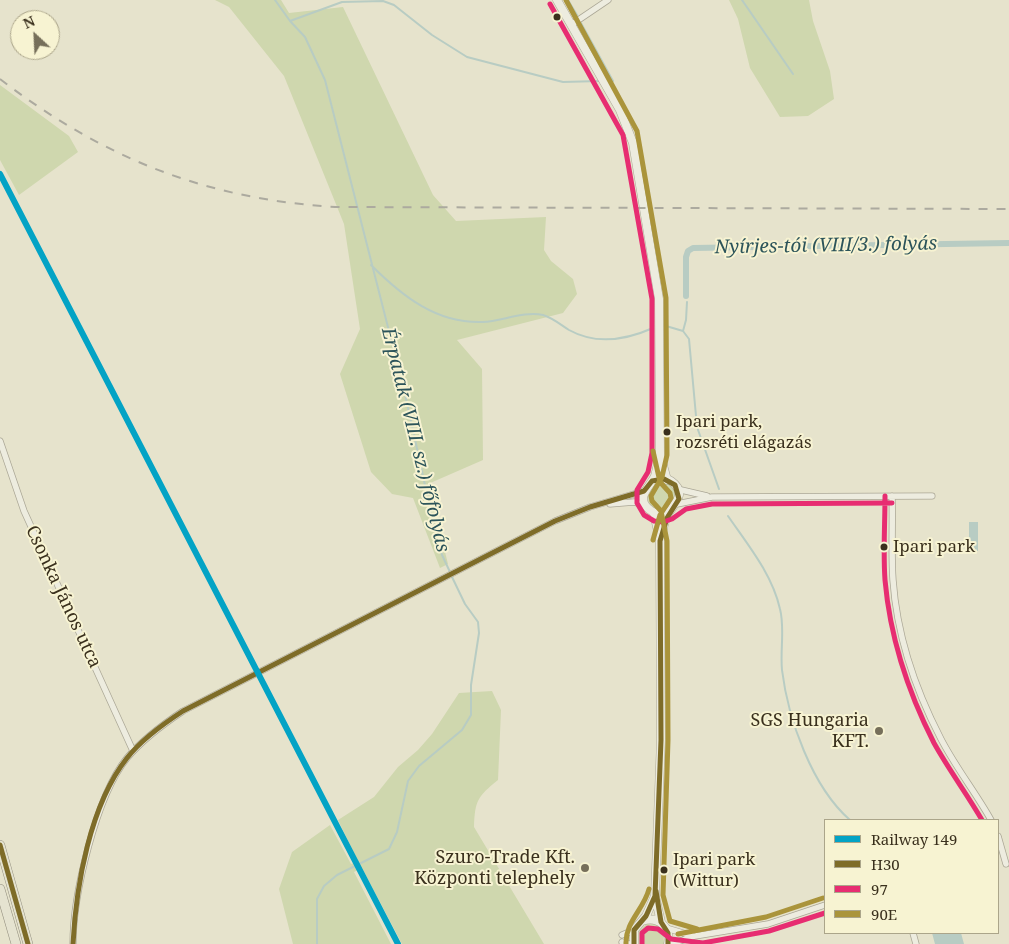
<!DOCTYPE html>
<meta charset="utf-8">
<style>
body{margin:0}
#map{position:relative;width:1009px;height:944px;overflow:hidden;background:#e6e3cc;font-family:"Noto Serif",serif}
canvas{display:block}
.legend{position:absolute;left:824px;top:819px;width:175px;height:115px;box-sizing:border-box;background:#f7f3d2;border:1px solid #aba58a;margin:0;padding:6px 9px;list-style:none;font-size:15px;color:#3a301d}
.legend li{display:flex;align-items:center;gap:10px;height:25px}
.legend b{width:25px;border:1px solid #aba58a}
.north{position:absolute;left:10px;top:10px;width:50px;height:50px;box-sizing:border-box;background:#f7f3d2;border:1px solid #aba58a;border-radius:50%;rotate:335deg;font-size:14px;font-weight:700;line-height:20px;text-align:center;color:#3a301d}
.north::after{content:'';display:block;margin:auto;width:18px;height:22px;background:#766f5a;clip-path:polygon(50% 0,100% 100%,50% 72%,0 100%)}
</style>
<div id="map">
<canvas width="1009" height="944"></canvas>
<ul class="legend">
<li><b style="height:6px;background:#03a3c5"></b>Railway 149</li>
<li><b style="height:6px;background:#7e6c28"></b>H30</li>
<li><b style="height:6px;background:#e72d71"></b>97</li>
<li><b style="height:6px;background:#aa943b"></b>90E</li>
</ul>
<div class="north">N</div>
</div>
<script>
const ctx = document.querySelector('canvas').getContext('2d');
ctx.lineJoin = 'round';
function fill(path, color) { ctx.fillStyle = color; ctx.fill(path, 'evenodd'); }
function strokePath(path, color, width, dash) { ctx.strokeStyle = color; ctx.lineWidth = width; ctx.lineCap = dash ? 'butt' : 'round'; ctx.setLineDash(dash || []); ctx.stroke(path); }
function write(font, color, halo, rows, align = 'center') {
  ctx.font = font + ' "Noto Serif",serif'; ctx.lineWidth = 4; ctx.setLineDash([]); ctx.textBaseline = 'middle'; ctx.strokeStyle = halo; ctx.fillStyle = color; for (const [text, x, y, turn = 0] of rows) {
    ctx.save(); ctx.translate(x, y); ctx.rotate((+turn || 0) * Math.PI / 180); ctx.textAlign = isNaN(turn) ? turn : align; if (halo) ctx.strokeText(text, 0, 0); ctx.fillText(text, 0, 0); ctx.restore();
  }
}
fill(new Path2D(`
 M 215,0 L 281,0 L 289,13 L 343,7 L 433,195 L 456,221 L 546,217 L 544,250 L 551,261 L 573,279 L 577,294 L 563,313 L 457,340 L 482,369 L 483,460 L 428,484 L 448,564 L 440,568 L 413,498 L 392,494 L 371,472 L 340,374 L 360,329 L 344,224 L 284,76 L 229,7 Z
 M 729,0 L 809,0 L 813,21 L 830,71 L 834,99 L 808,116 L 780,117 L 750,68 L 738,19 Z
 M 0,85 L 69,136 L 78,152 L 19,195 L 0,160 Z
 M647 496a14 14 0 1 1 28 0a14 14 0 1 1-28 0Z
 M 492,691 L 501,710 L 498,780 C 477,797 475,801 474,827 L 544,944 L 402,944 L 362,868 L 354,872 L 391,944 L 293,944 L 279,889 L 292,852 L 330,825 L 351,864 L 358,861 L 338,820 L 374,797 L 398,767 L 418,750 L 432,734 L 459,693 Z
 M 647,923 L 654,923 L 663,929 L 664,944 L 639,944 L 639,931 Z`), '#cfd7ae');
fill(new Path2D(`
 M 969,522 L 978,522 L 978,551 L 969,551 Z
 M 932,933 L 961,933 L 964,944 L 935,944 Z`), '#b8ccc3');
strokePath(new Path2D(`
 M 275,0 L 290,21 L 305,37 L 325,80 L 405,394 L 435,531 L 442,555 L 450,572
 M 568,0 L 577,15
 M 742,0 L 793,74
 M 290,21 L 342,2 L 383,1 L 394,5 L 432,35 L 467,57 L 563,82 L 600,81
 M 581,23 L 613,81 L 609,81
 M 371,265 C 402,296 437,324 483,322 C 502,321 524,311 543,315 C 553,318 561,325 569,330 C 596,345 626,340 653,328
 M 666,326 L 683,331 L 689,339 L 697,427 L 719,489
 M 683,331 L 686,320 L 687,302
 M 728,516 C 748,545 772,574 780,609 C 785,628 780,650 782,670 C 788,719 812,787 850,820
 M 317,944 L 317,899 L 324,886 L 337,875 L 389,849 L 397,832 L 408,781 L 419,766 L 462,730 L 471,715 L 471,685 L 479,633 L 478,622 L 465,604 L 452,577`), '#b8ccc3', 2);
strokePath(new Path2D(`
 M 686,296 L 686,257 L 688,251 L 693,248 L 1009,243`), '#b8ccc3', 6);
const minor = new Path2D(`
 M 571,25 L 608,0
 M 0,441 L 24,511 L 133,751
 M 677,489 L 707,496
 M 892,496 C 893,524 891,552 893,580 C 897,637 915,689 941,739 C 956,768 976,793 991,820
 M 610,504 L 634,502 L 645,505
 M 677,504 L 712,497 L 932,496
 M 998,836 L 1006,864
 M 666,928 L 693,936
 M 913,933 L 916,944
 M 622,935 L 634,930
 M 622,942 L 629,944
 M 73,944 C 73,895 96,796 127,758 C 143,739 162,725 183,711 L 555,521 L 590,507 L 644,491
 M 671,944 L 695,936 L 768,924 L 825,905`);
const tertiary = new Path2D(`
 M 557,0 L 620,110 L 633,143 L 659,299 L 660,454 L 667,480
 M 660,456 C 658,463 657,469 655,476 C 650,487 634,498 650,510 C 656,515 663,515 669,512
 M 652,481 C 658,478 665,477 671,481 C 688,493 674,504 668,514 C 664,521 663,530 661,537
 M 654,513 L 660,541 L 661,740 L 655,896 L 661,922
 M 642,921 C 659,915 671,928 668,944
 M 634,944 L 634,930 L 646,916 L 655,896`);
const primary = new Path2D(`
 M 0,845 L 28,944
 M 0,889 L 16,944`);
strokePath(minor, '#aba796', 7);
strokePath(tertiary, '#aba796', 9);
strokePath(primary, '#908c7c', 10);
strokePath(minor, '#edecdf', 5.5);
strokePath(tertiary, '#edecdf', 8);
strokePath(primary, '#e5e3d0', 9);
strokePath(new Path2D(`
 M 0,79 C 103,158 205,199 335,207 L 1009,209`), '#acaa9f', 2, [9, 9]);
strokePath(new Path2D(`
 M 0,845 L 28,944
 M 656,891 L 661,922 L 668,933 L 668,944
 M 73,944 C 76,885 90,805 127,758 C 142,739 163,724 183,711 L 555,521 L 590,507 L 644,491 L 652,481 L 664,479 L 675,485 L 679,499 L 667,518 L 660,541 L 661,740 L 655,896 L 646,916 L 634,930 L 634,944`), '#7e6c28', 5);
strokePath(new Path2D(`
 M 550,4 L 623,135 L 652,299 L 652,453 L 648,472 L 637,490 L 637,503 L 644,515 L 654,521 L 663,522 L 672,519 L 686,509 L 712,504 L 892,503
 M 885,496 C 885,524 883,552 885,580 C 890,637 908,692 934,743 C 949,770 967,794 982,820
 M 642,944 L 642,933 L 648,928 L 658,929 L 671,939 L 703,943 L 769,931 L 825,913`), '#e72d71', 5);
strokePath(new Path2D(`
 M 566,0 L 637,131 L 666,298 L 667,455 L 662,477 L 651,496 L 652,501 L 661,511 L 667,541 L 668,740 L 663,895 L 670,921 L 697,929
 M 653,451 L 660,482 L 670,493 L 671,498 L 660,515 L 653,540
 M 678,934 L 766,917 L 823,898
 M 626,944 C 625,922 644,909 649,889`), '#aa943b', 5);
strokePath(new Path2D(`
 M 0,174 L 398,944`), '#03a3c5', 6);
for (const [x, y, r, color] of [
 [557,17,4.5,"#3a301d"],
 [667,432,4.5,"#3a301d"],
 [884,547,4.5,"#3a301d"],
 [879,731,5,"#766f5a"],
 [585,868,5,"#766f5a"],
 [664,870,4.5,"#3a301d"]
]) { const dot = new Path2D(); dot.arc(x, y, r, 0, 2 * Math.PI); ctx.fillStyle = color; ctx.fill(dot); strokePath(dot, '#f7f3d2', 2); }
write('17px', '#3a301d', '#f7f3d2', [
 ["Ipari park,",676,422],
 ["rozsréti elágazás",676,443],
 ["Ipari park",893,547],
 ["Ipari park",673,860],
 ["(Wittur)",673,881]
], 'left');
write('18px', '#3a301d', '#f7f3d2', [
 ["Csonka János utca",63,597,65]
]);
write('18px', '#3a301d', '#f7f3d2', [
 ["SGS Hungaria",869,721],
 ["KFT.",869,742],
 ["Szuro-Trade Kft.",575,858],
 ["Központi telephely",575,879]
], 'right');
write('italic 19px', '#2c545a', '#f7f3d2', [
 ["Nyírjes-tói (VIII/3.) folyás",826,246,-1],
 ["Érpatak (VIII. sz.) főfolyás",415,440,76]
]);
</script>
